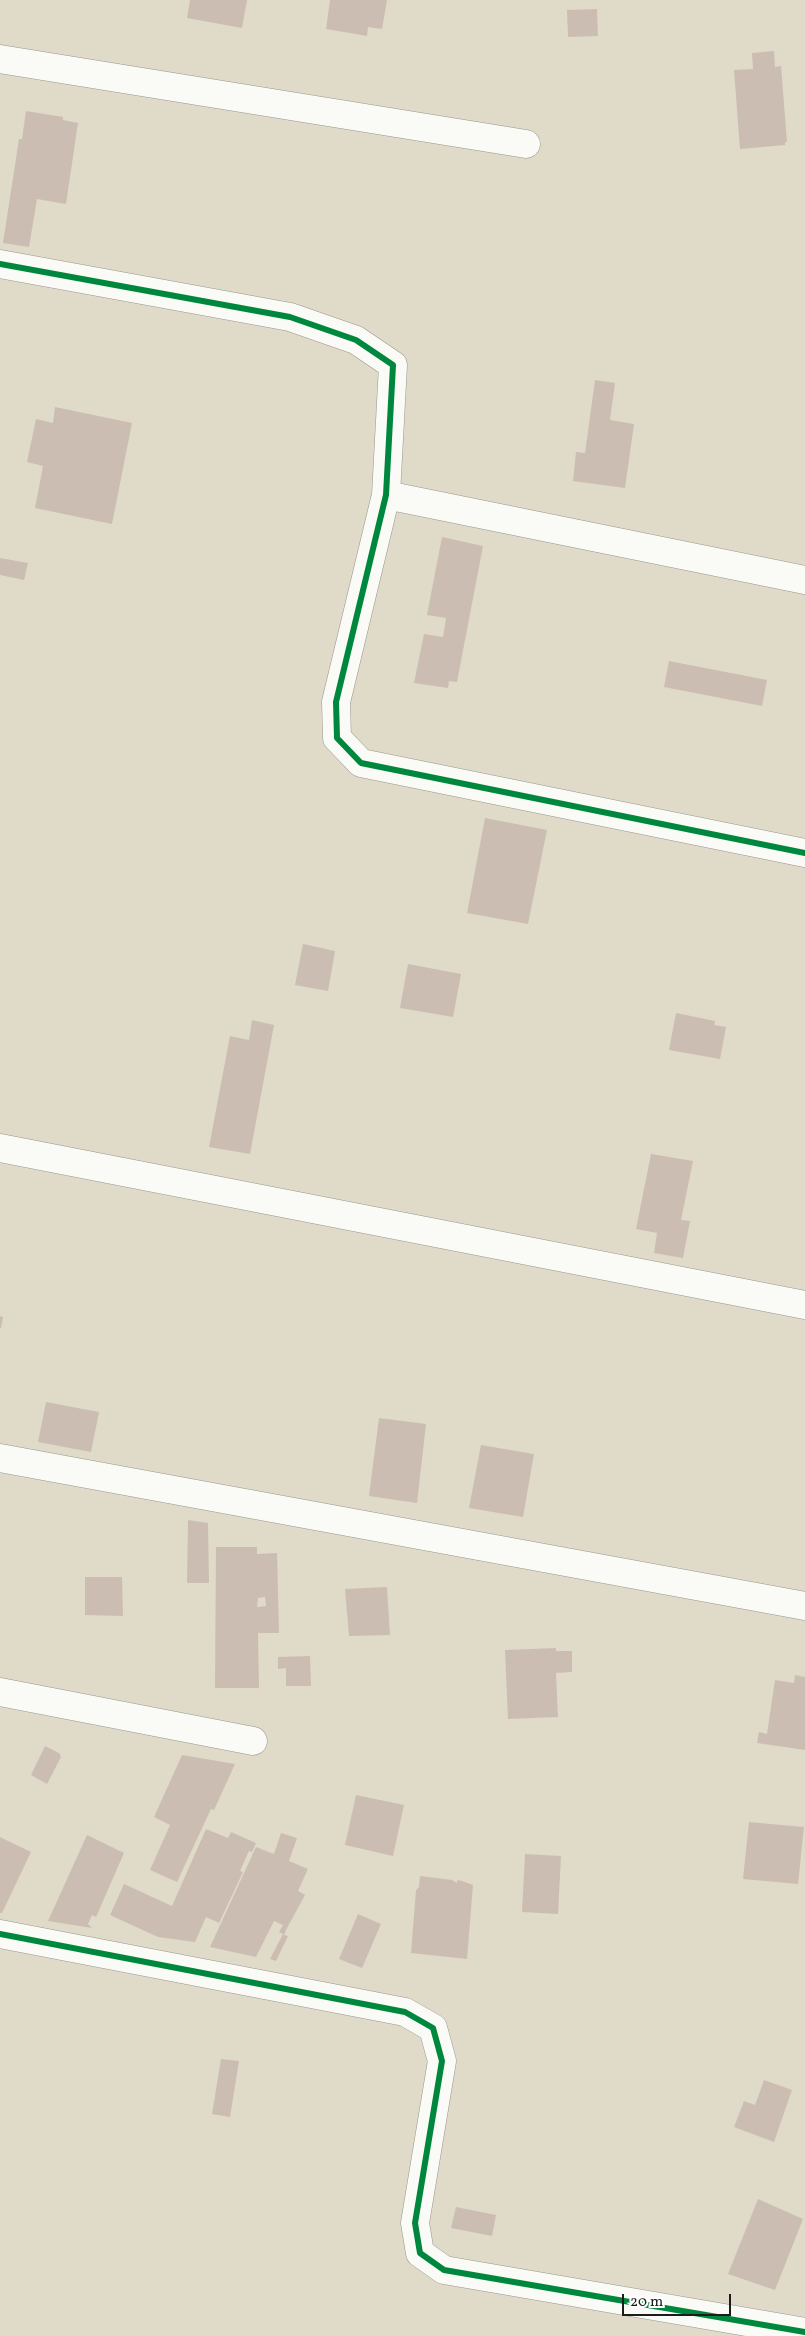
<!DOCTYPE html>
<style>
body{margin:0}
#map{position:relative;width:805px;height:2336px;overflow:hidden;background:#dfdbc8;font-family:Vollkorn,serif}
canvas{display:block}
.scale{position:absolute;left:622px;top:2294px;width:109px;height:22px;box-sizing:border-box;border:2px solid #1c1c1c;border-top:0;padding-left:6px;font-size:15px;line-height:18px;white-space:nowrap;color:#1c1c1c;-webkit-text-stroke:4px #fff;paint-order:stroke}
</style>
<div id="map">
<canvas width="805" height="2336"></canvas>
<div class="scale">20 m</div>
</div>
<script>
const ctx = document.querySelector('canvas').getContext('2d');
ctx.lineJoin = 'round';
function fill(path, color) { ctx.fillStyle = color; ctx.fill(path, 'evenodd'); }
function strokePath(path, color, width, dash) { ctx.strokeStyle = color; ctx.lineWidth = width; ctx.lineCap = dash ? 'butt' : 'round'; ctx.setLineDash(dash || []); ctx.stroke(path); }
fill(new Path2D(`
 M 190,0 L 247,0 L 242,28 L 187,18 Z
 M 330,0 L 387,0 L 382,29 L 368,27 L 367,36 L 326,29 Z
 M 597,9 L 598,36 L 568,37 L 567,10 Z
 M 774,51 L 775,67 L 781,66 L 787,142 L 785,142 L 785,145 L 740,149 L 734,70 L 753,69 L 752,53 Z
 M 26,111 L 63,117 L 63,120 L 78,123 L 66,204 L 37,199 L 29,247 L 3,243 L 19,139 L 22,139 Z
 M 595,380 L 615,383 L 610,420 L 634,424 L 625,488 L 573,481 L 576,452 L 585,453 Z
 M 55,407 L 132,423 L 112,524 L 35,508 L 43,466 L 27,462 L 36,419 L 53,423 Z
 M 442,537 L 483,546 L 457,682 L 449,681 L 448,688 L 414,683 L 424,634 L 443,637 L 446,618 L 427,615 Z
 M 0,558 L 28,563 L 24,580 L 0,575 Z
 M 669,661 L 767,680 L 762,706 L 664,687 Z
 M 485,818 L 547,830 L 528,924 L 467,913 Z
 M 303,944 L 335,951 L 328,991 L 295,985 Z
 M 408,964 L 461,974 L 453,1017 L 400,1008 Z
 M 676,1013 L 715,1021 L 714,1025 L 726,1027 L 720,1059 L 669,1050 Z
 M 252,1020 L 274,1025 L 250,1154 L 209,1147 L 230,1036 L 249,1040 Z
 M 651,1154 L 693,1161 L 681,1220 L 690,1221 L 683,1258 L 654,1253 L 657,1233 L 636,1229 Z
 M 0,1316 L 3,1317 L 1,1328 L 0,1328 Z
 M 46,1402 L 99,1412 L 91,1452 L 38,1442 Z
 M 379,1418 L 426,1424 L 417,1503 L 369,1496 Z
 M 481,1445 L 534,1454 L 523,1517 L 469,1508 Z
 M 188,1520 L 208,1523 L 209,1583 L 187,1583 Z
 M 216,1547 L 257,1547 L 257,1554 L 277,1553 L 279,1633 L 258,1633 L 259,1688 L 215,1688 ZM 265,1597 L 266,1606 L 257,1607 L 258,1598 Z
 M 85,1577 L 122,1577 L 123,1616 L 85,1615 Z
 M 387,1587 L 390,1635 L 349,1636 L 345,1589 Z
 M 556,1648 L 556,1651 L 572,1651 L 572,1672 L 556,1673 L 558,1717 L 508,1719 L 505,1650 Z
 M 310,1656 L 311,1686 L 286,1686 L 286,1668 L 278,1669 L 278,1657 Z
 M 795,1675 L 805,1677 L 805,1750 L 757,1743 L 759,1732 L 767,1734 L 775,1680 L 794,1683 Z
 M 45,1746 L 59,1753 L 61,1757 L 47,1784 L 31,1775 Z
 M 182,1755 L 235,1764 L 214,1810 L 211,1809 L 177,1882 L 150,1870 L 170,1825 L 154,1817 Z
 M 356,1795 L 404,1805 L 393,1856 L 345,1845 Z
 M 749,1822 L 804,1827 L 798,1884 L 743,1879 Z
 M 206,1829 L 228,1838 L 231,1832 L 256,1843 L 252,1852 L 249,1851 L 240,1871 L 243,1872 L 219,1923 L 206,1917 L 195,1942 L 158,1937 L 110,1915 L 124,1884 L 172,1906 Z
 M 281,1833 L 297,1838 L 289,1861 L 308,1869 L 298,1891 L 305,1895 L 286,1930 L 284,1935 L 288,1936 L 276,1961 L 270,1959 L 283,1934 L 279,1932 L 283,1925 L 274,1921 L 256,1957 L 210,1947 L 256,1847 L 274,1854 Z
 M 87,1835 L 124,1853 L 96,1917 L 92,1915 L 88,1924 L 92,1928 L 48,1921 Z
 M 0,1837 L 31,1852 L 2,1913 L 0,1913 Z
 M 525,1854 L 561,1856 L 558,1914 L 522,1912 Z
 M 420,1876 L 452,1880 L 457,1883 L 457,1880 L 462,1881 L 473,1885 L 467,1959 L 411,1953 L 416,1890 L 419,1887 Z
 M 358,1914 L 381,1924 L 362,1968 L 339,1959 Z
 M 221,2059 L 239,2061 L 230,2117 L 212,2114 Z
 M 764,2080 L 792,2090 L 774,2142 L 734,2127 L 744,2101 L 755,2105 Z
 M 758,2199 L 803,2219 L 775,2290 L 728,2274 Z
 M 456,2207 L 496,2215 L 492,2236 L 451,2228 Z`), '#ccbdb3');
const street = new Path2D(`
 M 0,59 L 526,144
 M 0,264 L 290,317 L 356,340 L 393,365 L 386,495 L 336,702 L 337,738 L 361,763 L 805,853
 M 386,495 L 805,580
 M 0,1148 L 805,1305
 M 0,1458 L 805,1606
 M 0,1692 L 253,1741
 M 0,1934 L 405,2012 L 433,2028 L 442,2061 L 415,2223 L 420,2253 L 444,2270 L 805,2332`);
strokePath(street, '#98968c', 29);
strokePath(street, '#fafaf7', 28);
strokePath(new Path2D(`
 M 0,264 L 290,317 L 356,340 L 393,365 L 386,495 L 336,702 L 337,738 L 361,763 L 805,853
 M 0,1934 L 405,2012 L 433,2028 L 442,2061 L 415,2223 L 420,2253 L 444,2270 L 805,2332`), '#00873e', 6);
</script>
